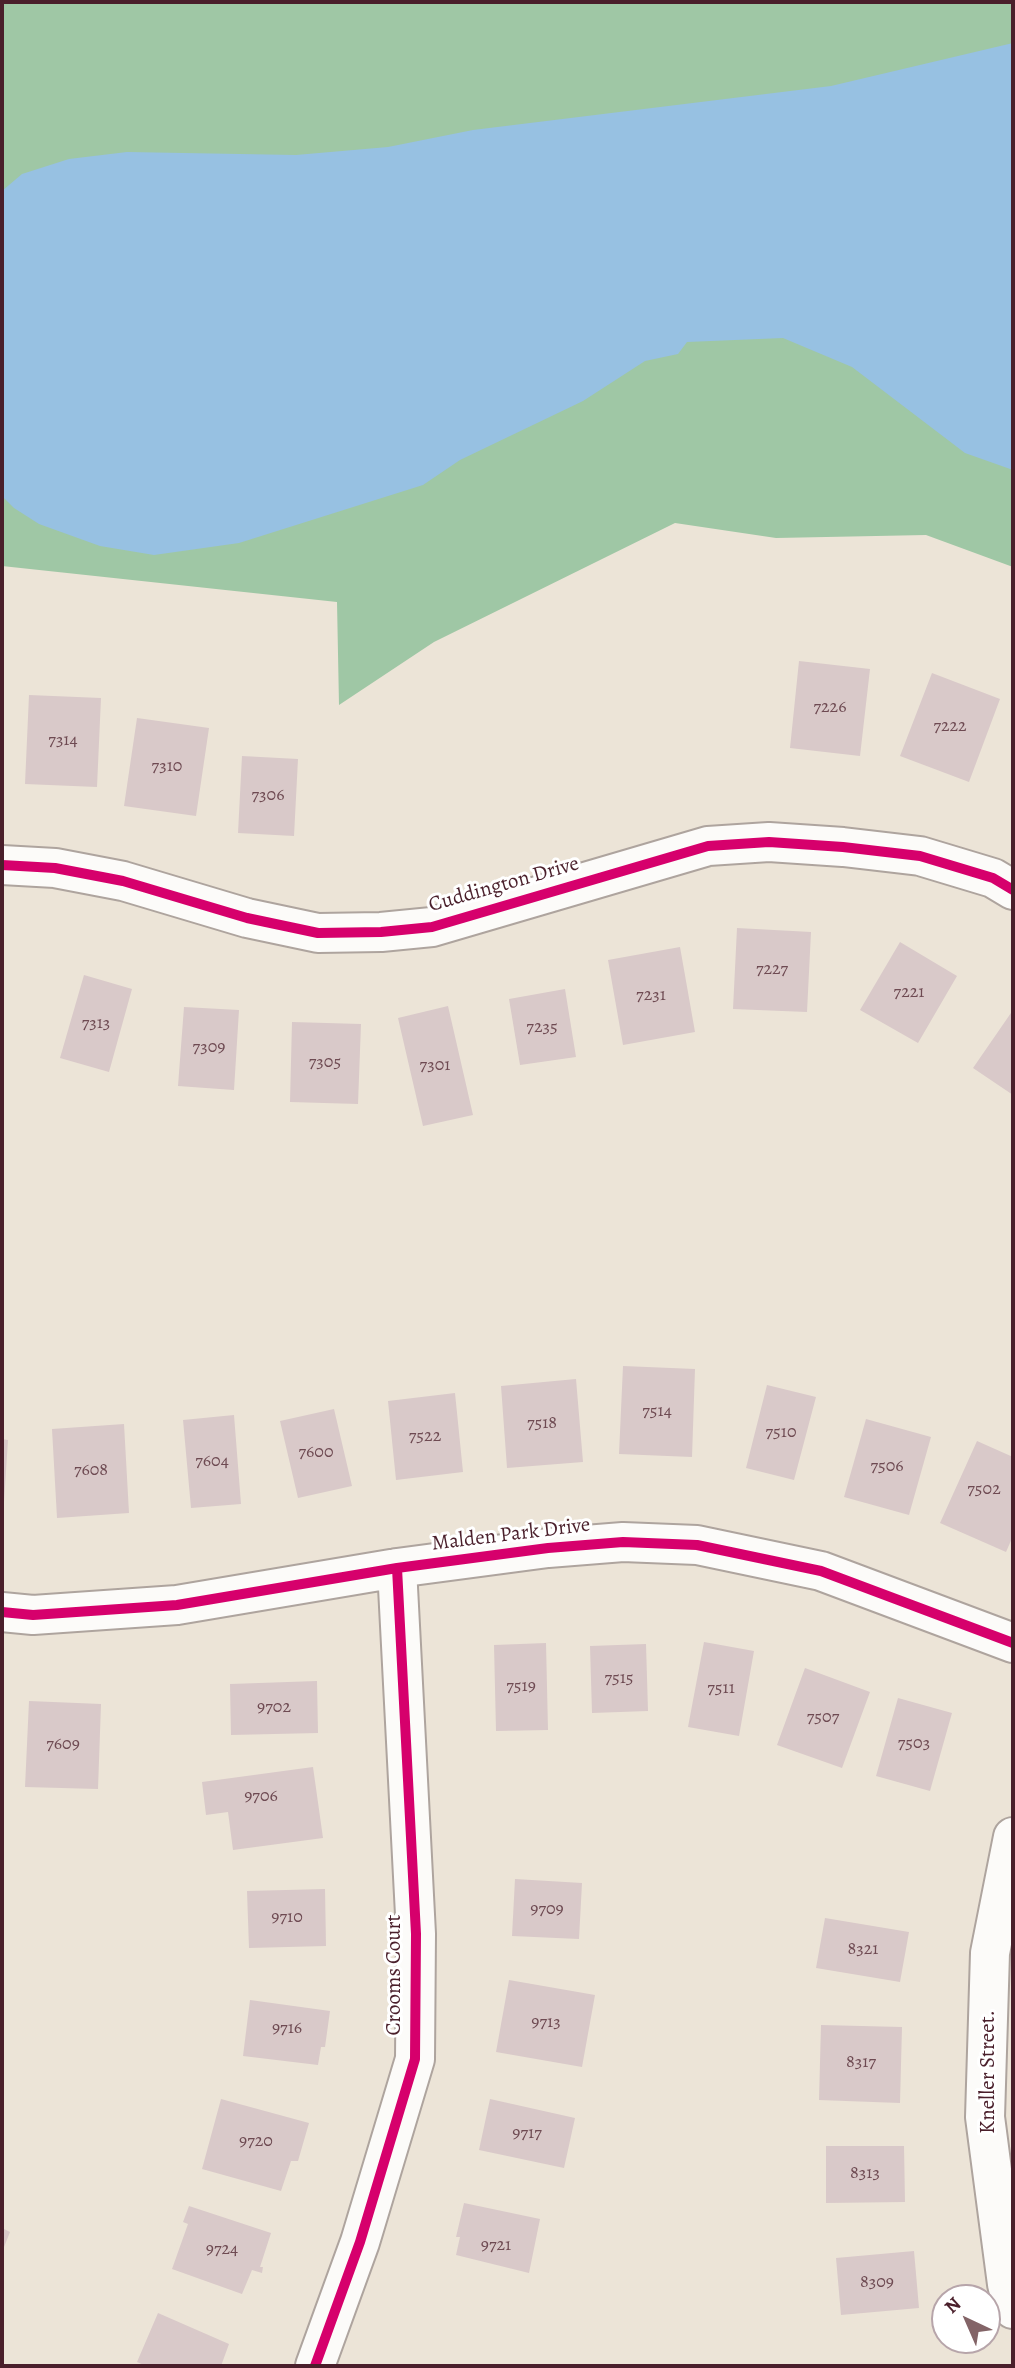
<!DOCTYPE html>
<style>
body{margin:0}
#map{position:relative;width:1015px;height:2368px;overflow:hidden;background:#ece4d7;font-family:Alegreya,serif}
canvas{display:block}
.frame{position:absolute;inset:0;border:4px solid #4a1f2b;pointer-events:none}
.north{position:absolute;left:931px;top:2284px;width:70px;height:70px;box-sizing:border-box;background:#fff;border:2px solid #b7a5aa;border-radius:50%;rotate:316deg;font-size:19px;font-weight:700;line-height:28px;text-align:center;color:#4a1f2b}
.north::after{content:'';display:block;margin:auto;width:24px;height:32px;background:#836467;clip-path:polygon(50% 0,100% 100%,50% 72%,0 100%)}
</style>
<div id="map">
<canvas width="1015" height="2368"></canvas>
<div class="frame"></div>
<div class="north">N</div>
</div>
<script>
const ctx = document.querySelector('canvas').getContext('2d');
ctx.lineJoin = 'round';
function fill(path, color) { ctx.fillStyle = color; ctx.fill(path, 'evenodd'); }
function strokePath(path, color, width, dash) { ctx.strokeStyle = color; ctx.lineWidth = width; ctx.lineCap = dash ? 'butt' : 'round'; ctx.setLineDash(dash || []); ctx.stroke(path); }
function write(font, color, halo, rows, align = 'center') {
  ctx.font = font + ' Alegreya,serif'; ctx.lineWidth = 6; ctx.setLineDash([]); ctx.textBaseline = 'middle'; ctx.strokeStyle = halo; ctx.fillStyle = color; for (const [text, x, y, turn = 0] of rows) {
    ctx.save(); ctx.translate(x, y); ctx.rotate((+turn || 0) * Math.PI / 180); ctx.textAlign = isNaN(turn) ? turn : align; if (halo) ctx.strokeText(text, 0, 0); ctx.fillText(text, 0, 0); ctx.restore();
  }
}
fill(new Path2D(`
 M 2,2 L 1013,2 L 1013,567 L 926,535 L 776,538 L 675,523 L 434,642 L 339,705 L 337,602 L 2,566 Z`), '#9fc7a5');
fill(new Path2D(`
 M 1013,43 L 1013,470 L 965,453 L 852,367 L 783,338 L 687,342 L 678,354 L 645,361 L 583,401 L 460,460 L 423,485 L 239,543 L 154,555 L 100,546 L 39,524 L 14,508 L 2,496 L 2,191 L 22,174 L 69,159 L 127,152 L 296,155 L 388,147 L 473,130 L 831,86 Z`), '#97c1e2');
fill(new Path2D(`
 M 799,661 L 870,669 L 860,756 L 790,748 Z
 M 932,673 L 1000,699 L 969,782 L 900,756 Z
 M 29,695 L 101,698 L 97,787 L 25,784 Z
 M 137,718 L 209,728 L 196,816 L 124,806 Z
 M 242,756 L 298,759 L 294,836 L 238,833 Z
 M 737,928 L 811,932 L 807,1012 L 733,1009 Z
 M 900,942 L 957,976 L 918,1043 L 860,1010 Z
 M 680,947 L 695,1032 L 623,1045 L 608,960 Z
 M 84,975 L 132,989 L 109,1072 L 60,1058 Z
 M 565,989 L 576,1057 L 520,1065 L 509,999 Z
 M 448,1006 L 473,1115 L 423,1126 L 398,1018 Z
 M 184,1007 L 239,1010 L 234,1090 L 178,1086 Z
 M 1013,1010 L 1013,1095 L 973,1068 Z
 M 292,1022 L 361,1024 L 358,1104 L 290,1102 Z
 M 623,1366 L 695,1369 L 692,1457 L 619,1454 Z
 M 576,1379 L 583,1462 L 507,1468 L 501,1386 Z
 M 767,1385 L 816,1397 L 794,1480 L 746,1468 Z
 M 455,1393 L 463,1472 L 396,1480 L 388,1401 Z
 M 334,1409 L 352,1486 L 298,1498 L 280,1421 Z
 M 234,1415 L 241,1504 L 191,1508 L 183,1420 Z
 M 866,1419 L 931,1437 L 909,1515 L 844,1497 Z
 M 124,1424 L 129,1513 L 57,1518 L 52,1429 Z
 M 2,1439 L 8,1440 L 4,1502 L 2,1501 Z
 M 977,1441 L 1013,1457 L 1013,1536 L 1006,1552 L 940,1523 Z
 M 704,1642 L 754,1651 L 739,1736 L 688,1727 Z
 M 546,1643 L 548,1730 L 496,1731 L 494,1645 Z
 M 646,1644 L 648,1711 L 592,1713 L 590,1646 Z
 M 805,1668 L 870,1692 L 842,1768 L 777,1745 Z
 M 317,1681 L 318,1733 L 231,1735 L 230,1684 Z
 M 898,1698 L 952,1713 L 930,1791 L 876,1776 Z
 M 29,1701 L 101,1704 L 98,1789 L 25,1787 Z
 M 313,1767 L 323,1838 L 233,1850 L 228,1812 L 206,1815 L 202,1782 Z
 M 515,1879 L 582,1883 L 579,1939 L 512,1936 Z
 M 325,1889 L 326,1946 L 249,1948 L 247,1891 Z
 M 825,1918 L 909,1932 L 900,1982 L 816,1968 Z
 M 509,1980 L 595,1995 L 582,2067 L 496,2052 Z
 M 250,2000 L 330,2011 L 325,2047 L 321,2047 L 318,2065 L 243,2056 Z
 M 821,2025 L 902,2027 L 900,2103 L 819,2100 Z
 M 221,2099 L 309,2123 L 298,2161 L 291,2161 L 281,2191 L 202,2169 Z
 M 490,2099 L 575,2118 L 564,2168 L 479,2150 Z
 M 826,2146 L 904,2146 L 905,2202 L 826,2203 Z
 M 464,2203 L 540,2219 L 529,2273 L 456,2255 L 460,2237 L 456,2237 Z
 M 189,2206 L 271,2233 L 260,2267 L 263,2267 L 262,2273 L 252,2270 L 242,2294 L 172,2269 L 188,2224 L 183,2222 Z
 M 2,2228 L 10,2232 L 2,2252 Z
 M 914,2251 L 919,2308 L 841,2315 L 836,2258 Z
 M 158,2313 L 229,2344 L 221,2366 L 146,2366 L 137,2362 Z`), '#d9c9c9');
const minor = new Path2D(`
 M 2,865 L 55,868 L 123,881 L 247,918 L 318,933 L 381,932 L 432,927 L 708,846 L 769,842 L 843,847 L 920,856 L 993,878 L 1013,890
 M 2,1612 L 33,1615 L 177,1605 L 397,1568 L 548,1548 L 623,1542 L 697,1545 L 821,1571 L 1013,1643
 M 1013,1837 L 990,1953 L 985,2117 L 1007,2284 L 1013,2309
 M 315,2366 L 360,2242 L 415,2059 L 416,1934 L 397,1568`);
strokePath(minor, '#aea49e', 42);
strokePath(minor, '#fcfbf9', 38);
strokePath(new Path2D(`
 M 2,865 L 55,868 L 123,881 L 247,918 L 318,933 L 381,932 L 432,927 L 708,846 L 769,842 L 843,847 L 920,856 L 993,878 L 1013,890
 M 2,1612 L 33,1615 L 177,1605 L 397,1568 L 548,1548 L 623,1542 L 697,1545 L 821,1571 L 1013,1643
 M 315,2366 L 360,2242 L 415,2059 L 416,1934 L 397,1568`), '#d6006c', 10);
write('18px', '#6e4a52', null, [
 ["7226",830,708],
 ["7222",950,727],
 ["7314",63,741],
 ["7310",167,767],
 ["7306",268,796],
 ["7227",772,970],
 ["7221",909,993],
 ["7231",651,996],
 ["7313",96,1024],
 ["7235",542,1028],
 ["7309",209,1048],
 ["7305",325,1063],
 ["7301",435,1066],
 ["7514",657,1412],
 ["7518",542,1424],
 ["7510",781,1433],
 ["7522",425,1437],
 ["7600",316,1453],
 ["7604",212,1462],
 ["7506",887,1467],
 ["7608",91,1471],
 ["7502",984,1490],
 ["7515",619,1679],
 ["7519",521,1687],
 ["7511",721,1689],
 ["9702",274,1708],
 ["7507",823,1718],
 ["7503",914,1744],
 ["7609",63,1745],
 ["9706",261,1797],
 ["9709",547,1910],
 ["9710",287,1918],
 ["8321",863,1950],
 ["9713",546,2023],
 ["9716",287,2029],
 ["8317",861,2063],
 ["9717",527,2134],
 ["9720",256,2142],
 ["8313",865,2174],
 ["9721",496,2246],
 ["9724",222,2250],
 ["8309",877,2283]
]);
write('21px', '#4a1f2b', '#fff', [
 ["Cuddington Drive",504,885,-16],
 ["Malden Park Drive",511,1535,-7],
 ["Crooms Court",395,1975,-90],
 ["Kneller Street.",989,2072,-90]
]);
</script>
